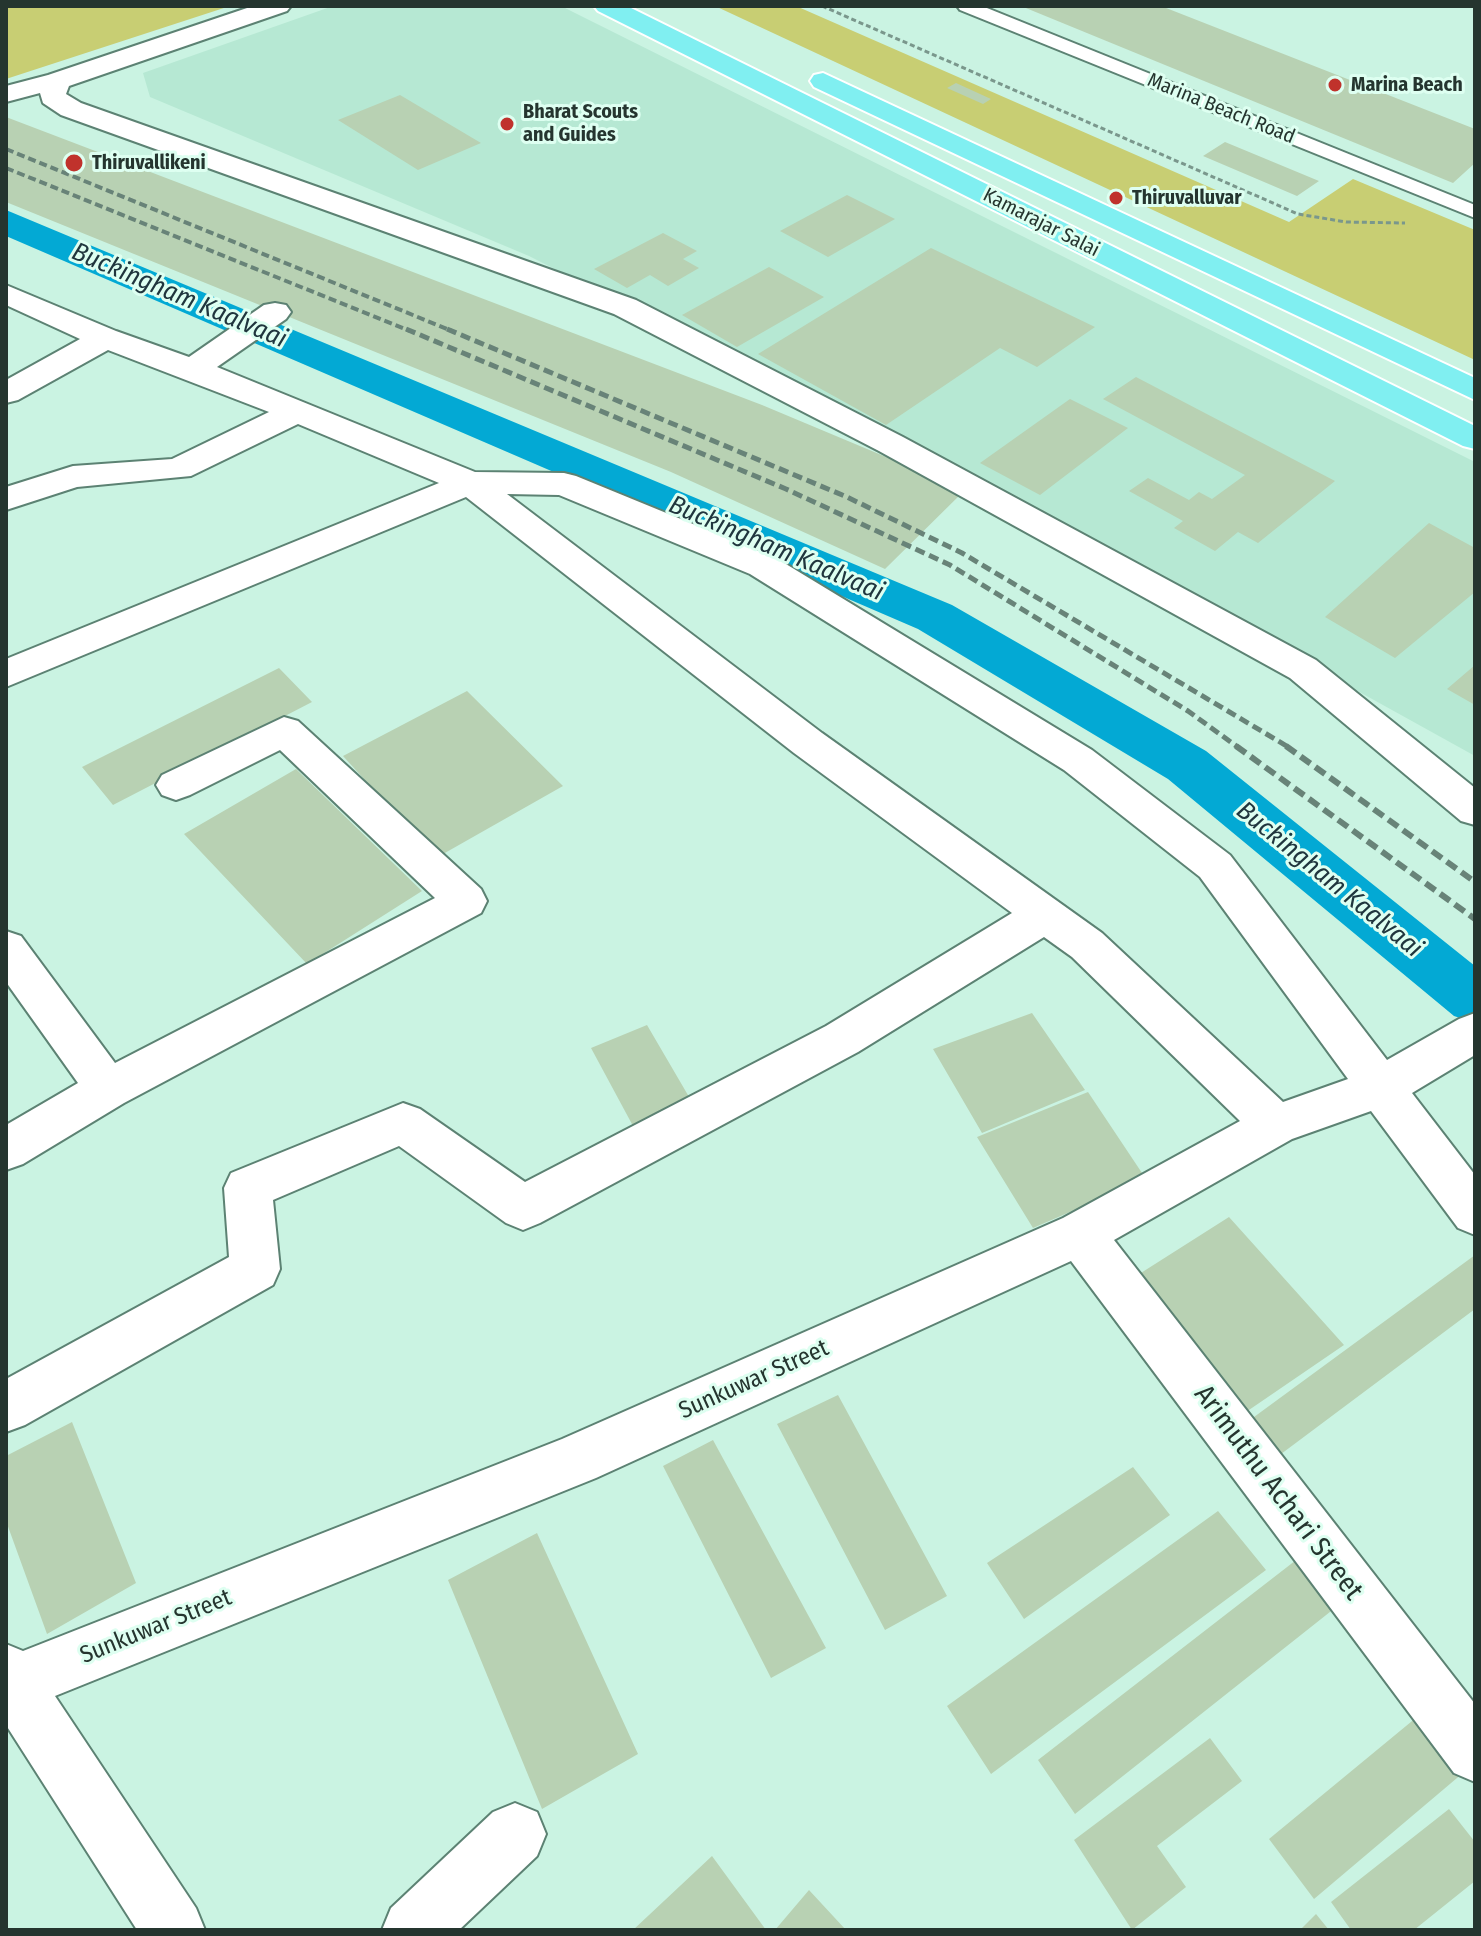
<!DOCTYPE html>
<style>
body{margin:0}
#map{position:relative;width:1481px;height:1936px;overflow:hidden;background:#caf3e2;font-family:"Fira Sans Condensed",sans-serif}
canvas{display:block}
.frame{position:absolute;inset:0;border:8px solid #25352f;pointer-events:none}
</style>
<div id="map">
<canvas width="1481" height="1936"></canvas>
<div class="frame"></div>
</div>
<script>
const ctx = document.querySelector('canvas').getContext('2d');
ctx.lineJoin = 'round';
function fill(path, color) { ctx.fillStyle = color; ctx.fill(path, 'evenodd'); }
function strokePath(path, color, width, dash) { ctx.strokeStyle = color; ctx.lineWidth = width; ctx.lineCap = dash ? 'butt' : 'round'; ctx.setLineDash(dash || []); ctx.stroke(path); }
function write(font, color, halo, rows, align = 'center') {
  ctx.font = font + ' "Fira Sans Condensed",sans-serif'; ctx.lineWidth = 6; ctx.setLineDash([]); ctx.textBaseline = 'middle'; ctx.strokeStyle = halo; ctx.fillStyle = color; for (const [text, x, y, turn = 0] of rows) {
    ctx.save(); ctx.translate(x, y); ctx.rotate((+turn || 0) * Math.PI / 180); ctx.textAlign = isNaN(turn) ? turn : align; if (halo) ctx.strokeText(text, 0, 0); ctx.fillText(text, 0, 0); ctx.restore();
  }
}
fill(new Path2D(`
 M 333,6 L 561,6 L 1475,462 L 1475,756 L 1040,515 L 529,256 L 150,97 L 143,73 Z`), '#b6e8d3');
fill(new Path2D(`
 M 6,6 L 230,6 L 6,79 Z
 M 715,6 L 796,6 L 1289,222 L 1353,179 L 1475,230 L 1475,360 Z`), '#c8ce73');
fill(new Path2D(`
 M 6,210 L 952,605 L 1206,751 L 1475,966 L 1475,1023 L 1454,1016 L 1168,779 L 918,629 L 6,236 Z`), '#03a9d4');
fill(new Path2D(`
 M 1021,6 L 1161,6 L 1475,129 L 1475,163 L 1453,183 Z
 M 956,83 L 991,99 L 983,104 L 947,88 Z
 M 400,95 L 481,143 L 418,170 L 338,120 Z
 M 6,117 L 762,405 L 965,490 L 885,569 L 671,472 L 6,202 Z
 M 1225,142 L 1319,181 L 1297,196 L 1203,156 Z
 M 847,195 L 895,219 L 828,257 L 780,231 Z
 M 663,233 L 697,251 L 683,259 L 699,268 L 668,286 L 650,275 L 627,288 L 594,269 Z
 M 931,248 L 1095,327 L 1037,367 L 1000,348 L 886,425 L 758,354 Z
 M 769,267 L 824,297 L 737,347 L 682,315 Z
 M 1136,377 L 1335,481 L 1258,543 L 1238,532 L 1215,551 L 1174,528 L 1183,521 L 1129,491 L 1148,478 L 1189,500 L 1199,492 L 1212,499 L 1245,475 L 1103,399 Z
 M 1070,399 L 1128,428 L 1040,495 L 980,463 Z
 M 1429,523 L 1475,548 L 1475,592 L 1395,658 L 1325,617 Z
 M 1475,665 L 1475,705 L 1447,689 Z
 M 279,668 L 312,702 L 113,805 L 82,767 Z
 M 467,691 L 563,786 L 436,858 L 343,756 Z
 M 296,769 L 422,891 L 307,964 L 184,834 Z
 M 1032,1013 L 1085,1090 L 982,1133 L 933,1049 Z
 M 647,1025 L 699,1114 L 640,1139 L 591,1048 Z
 M 1088,1092 L 1146,1179 L 1033,1228 L 977,1137 Z
 M 1229,1217 L 1344,1345 L 1246,1412 L 1133,1278 Z
 M 1475,1255 L 1475,1309 L 1269,1463 L 1239,1428 Z
 M 838,1395 L 947,1596 L 885,1630 L 777,1424 Z
 M 72,1422 L 136,1583 L 47,1634 L 6,1521 L 6,1456 Z
 M 713,1440 L 826,1648 L 771,1678 L 663,1466 Z
 M 1133,1467 L 1170,1515 L 1024,1619 L 987,1563 Z
 M 1218,1511 L 1266,1570 L 991,1774 L 947,1706 Z
 M 537,1533 L 638,1754 L 542,1809 L 448,1580 Z
 M 1300,1557 L 1340,1604 L 1075,1814 L 1038,1760 Z
 M 1423,1712 L 1470,1767 L 1314,1899 L 1269,1839 Z
 M 1210,1738 L 1242,1781 L 1157,1846 L 1186,1887 L 1132,1930 L 1074,1840 Z
 M 1449,1809 L 1475,1842 L 1475,1881 L 1414,1930 L 1351,1930 L 1331,1902 Z
 M 712,1856 L 766,1930 L 633,1930 Z
 M 809,1890 L 846,1930 L 775,1930 Z
 M 1316,1914 L 1329,1930 L 1300,1930 Z`), '#b8d1b3');
const lane = new Path2D(`
 M 957,6 L 982,6 L 1475,205 L 1475,218 L 960,10 Z`);
const street = new Path2D(`
 M 253,6 L 291,6 L 287,11 L 69,86 L 66,94 L 81,103 L 636,300 L 903,437 L 1316,660 L 1475,788 L 1475,825 L 1461,821 L 1290,678 L 879,451 L 614,314 L 61,115 L 43,103 L 40,93 L 6,102 L 6,86 L 48,75 Z
 M 6,285 L 116,331 L 189,357 L 264,305 L 275,303 L 286,305 L 291,312 L 286,319 L 217,367 L 475,472 L 564,473 L 576,476 L 776,558 L 1092,750 L 1230,855 L 1387,1060 L 1459,1019 L 1475,1013 L 1475,1055 L 1412,1093 L 1475,1175 L 1475,1235 L 1458,1228 L 1371,1111 L 1292,1139 L 1114,1240 L 1475,1704 L 1475,1782 L 1454,1773 L 1071,1261 L 596,1478 L 55,1696 L 196,1908 L 205,1930 L 137,1930 L 6,1725 L 6,1644 L 23,1651 L 562,1439 L 1063,1218 L 1240,1121 L 1072,957 L 1044,937 L 858,1052 L 540,1223 L 523,1230 L 506,1223 L 399,1146 L 273,1200 L 280,1269 L 273,1285 L 25,1425 L 6,1432 L 6,1379 L 229,1257 L 224,1188 L 231,1173 L 403,1103 L 420,1109 L 525,1182 L 826,1026 L 1012,913 L 794,753 L 466,497 L 6,687 L 6,659 L 439,483 L 298,424 L 191,476 L 77,487 L 6,510 L 6,487 L 73,466 L 172,459 L 269,412 L 108,350 L 18,400 L 6,403 L 6,380 L 80,339 L 6,305 ZM 507,494 L 559,495 L 750,574 L 1064,770 L 1200,877 L 1348,1079 L 1283,1102 L 1102,933 L 822,733 Z
 M 284,717 L 298,721 L 481,889 L 487,901 L 481,913 L 124,1103 L 23,1164 L 6,1170 L 6,1125 L 78,1083 L 6,982 L 6,931 L 21,936 L 115,1063 L 435,898 L 280,750 L 190,795 L 176,800 L 162,795 L 156,785 L 162,775 Z
 M 515,1803 L 537,1812 L 546,1834 L 537,1856 L 459,1930 L 382,1930 L 391,1908 L 493,1812 Z`);
const primary = new Path2D(`
 M 594,6 L 627,6 L 1475,426 L 1475,449 L 1463,446 L 598,11 Z
 M 823,73 L 1475,378 L 1475,400 L 814,87 L 810,81 L 814,75 Z`);
strokePath(lane, '#5c8273', 4);
strokePath(street, '#5c8273', 4);
strokePath(primary, '#fff', 4);
strokePath(new Path2D(`
 M 822,6 L 1298,214 L 1346,222 L 1405,223`), '#7a978c', 3, [5, 3]);
fill(lane, '#fff');
fill(street, '#fff');
fill(primary, '#80eff1');
strokePath(new Path2D(`
 M 6,149 L 452,331
 M 6,168 L 410,331`), '#688378', 4, [8, 4]);
strokePath(new Path2D(`
 M 406,329 L 786,489 L 950,565 L 1188,711 L 1239,748
 M 447,329 L 847,497 L 962,553 L 1290,748`), '#688378', 5, [10, 5]);
strokePath(new Path2D(`
 M 1236,746 L 1475,919
 M 1286,746 L 1475,882`), '#688378', 6, [12, 6]);
for (const [x, y, r, color] of [
 [1335,85,8,"#c0322c"],
 [507,124,8,"#c0322c"],
 [74,163,10,"#c0322c"],
 [1116,198,8,"#c0322c"]
]) { const dot = new Path2D(); dot.arc(x, y, r, 0, 2 * Math.PI); ctx.fillStyle = color; ctx.fill(dot); strokePath(dot, '#defff1', 3); }
write('bold 20px', '#25352f', '#defff1', [
 ["Marina Beach",1351,85],
 ["Bharat Scouts",523,112],
 ["and Guides",523,135],
 ["Thiruvallikeni",92,163],
 ["Thiruvalluvar",1132,198]
], 'left');
write('20px', '#25352f', '#defff1', [
 ["Marina Beach Road",1221,109,22],
 ["Kamarajar Salai",1041,223,27]
]);
write('24px', '#25352f', '#defff1', [
 ["Sunkuwar Street",754,1380,-24],
 ["Sunkuwar Street",156,1627,-22]
]);
write('italic 26px', '#20363e', '#defff1', [
 ["Buckingham Kaalvaai",179,296,23],
 ["Buckingham Kaalvaai",776,549,23],
 ["Buckingham Kaalvaai",1329,880,39]
]);
write('28px', '#25352f', '#defff1', [
 ["Arimuthu Achari Street",1278,1493,53]
]);
</script>
